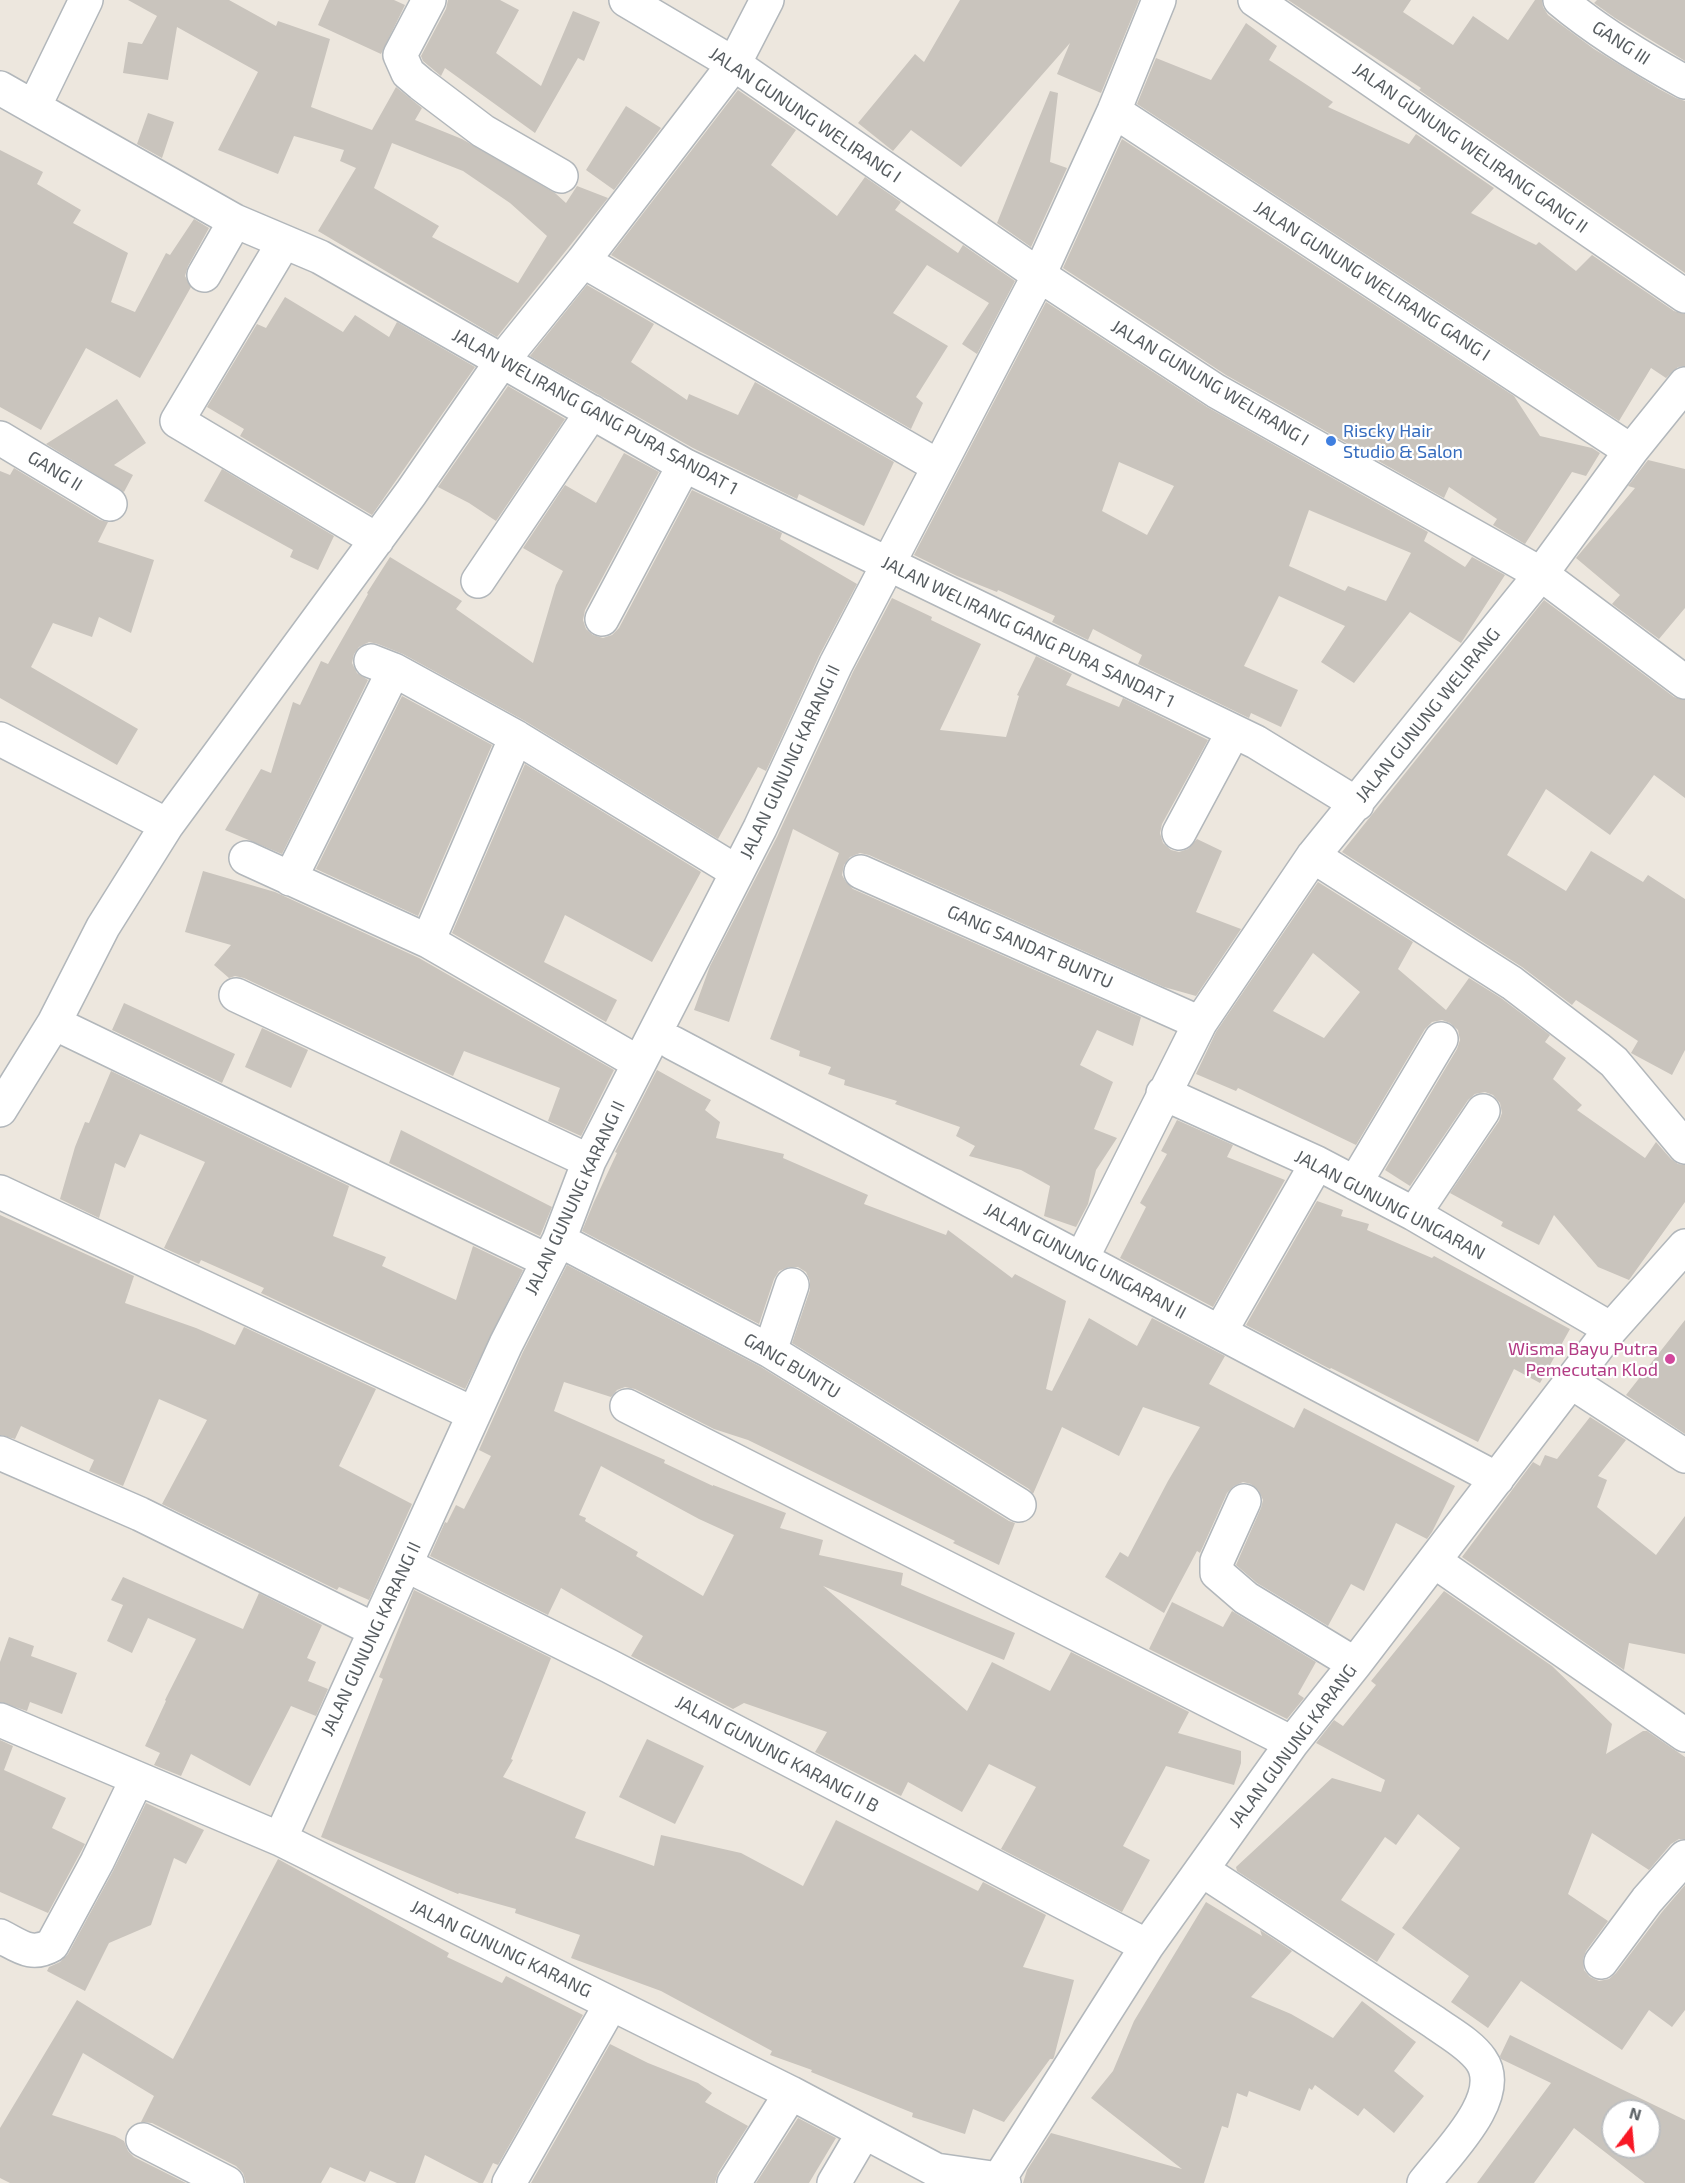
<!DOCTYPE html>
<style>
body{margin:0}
#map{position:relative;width:1685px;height:2183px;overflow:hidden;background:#ede7de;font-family:"Exo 2",sans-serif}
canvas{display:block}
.north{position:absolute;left:1601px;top:2099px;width:60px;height:60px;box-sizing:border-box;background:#fff;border:2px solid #bcbec0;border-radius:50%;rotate:16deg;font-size:16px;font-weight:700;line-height:24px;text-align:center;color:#575d61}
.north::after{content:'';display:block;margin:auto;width:21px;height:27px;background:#f81825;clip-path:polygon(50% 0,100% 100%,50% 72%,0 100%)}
</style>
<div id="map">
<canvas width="1685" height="2183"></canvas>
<div class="north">N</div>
</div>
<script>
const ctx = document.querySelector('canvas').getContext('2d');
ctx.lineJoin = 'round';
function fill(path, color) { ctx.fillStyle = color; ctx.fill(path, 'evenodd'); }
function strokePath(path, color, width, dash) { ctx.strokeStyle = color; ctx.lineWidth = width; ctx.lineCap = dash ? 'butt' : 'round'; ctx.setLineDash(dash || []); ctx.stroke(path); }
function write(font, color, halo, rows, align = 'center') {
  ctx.font = font + ' "Exo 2",sans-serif'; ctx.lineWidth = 4.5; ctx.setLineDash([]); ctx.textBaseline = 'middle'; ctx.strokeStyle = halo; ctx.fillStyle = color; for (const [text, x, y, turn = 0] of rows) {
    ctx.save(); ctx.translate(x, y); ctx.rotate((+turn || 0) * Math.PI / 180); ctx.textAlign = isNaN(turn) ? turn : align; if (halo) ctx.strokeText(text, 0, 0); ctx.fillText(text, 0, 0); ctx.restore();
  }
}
fill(new Path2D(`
 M 128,0 L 229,0 L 276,26 L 278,21 L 330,39 L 311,107 L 372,130 L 396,87 L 422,108 L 415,120 L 462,139 L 555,193 L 566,203 L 577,186 L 608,198 L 497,337 L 318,231 L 356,168 L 340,161 L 344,150 L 294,136 L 278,174 L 218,150 L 258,72 L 177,27 L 168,80 L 123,73 L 128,42 L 142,44 L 157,16 ZM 392,143 L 463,171 L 510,203 L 547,236 L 518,283 L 432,237 L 439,226 L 374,188 Z
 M 329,0 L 394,0 L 405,5 L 381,54 L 318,25 Z
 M 448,0 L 500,0 L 519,10 L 496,53 L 541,86 L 573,11 L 600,22 L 584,61 L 578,58 L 535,133 L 445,68 L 441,76 L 423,61 L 421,56 L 446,9 Z
 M 960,0 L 1139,0 L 1101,93 L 1057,74 L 1070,43 L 961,167 L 911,130 L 893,151 L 858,123 L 915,54 L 924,62 Z
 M 1288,0 L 1411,0 L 1403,12 L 1453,45 L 1473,16 L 1508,40 L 1535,0 L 1542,0 L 1543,7 L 1548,15 L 1594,49 L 1659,89 L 1676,98 L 1685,101 L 1685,273 L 1419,90 L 1421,88 Z
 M 1597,0 L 1685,0 L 1685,61 L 1615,18 L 1594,3 Z
 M 1246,23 L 1277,46 L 1269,60 L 1333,102 L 1328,107 L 1409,144 L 1416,134 L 1494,188 L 1471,213 L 1536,245 L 1539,242 L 1576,271 L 1592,255 L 1674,311 L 1685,314 L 1685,366 L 1678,367 L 1666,378 L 1651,368 L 1619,421 L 1137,104 L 1156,58 L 1211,80 Z
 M 738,90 L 796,130 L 771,165 L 837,216 L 865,177 L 901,202 L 895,210 L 958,253 L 963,245 L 1015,281 L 977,354 L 962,344 L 989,303 L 927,265 L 893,313 L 948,346 L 916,397 L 923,403 L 911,429 L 611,255 Z
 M 1050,91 L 1058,93 L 1050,162 L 1067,168 L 1031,247 L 997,223 Z
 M 626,106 L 661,128 L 614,190 L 586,170 Z
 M 148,113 L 174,122 L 162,158 L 137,144 Z
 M 1122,139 L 1514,396 L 1540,436 L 1592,448 L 1600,453 L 1586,476 L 1572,472 L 1525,544 L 1493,525 L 1497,519 L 1449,487 L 1444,498 L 1226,375 L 1063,268 Z
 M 0,150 L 43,172 L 37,184 L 81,210 L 73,223 L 128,253 L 111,302 L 135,312 L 166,253 L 170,255 L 194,219 L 209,228 L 188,266 L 185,276 L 191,287 L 140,378 L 86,348 L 41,430 L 0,407 Z
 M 587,285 L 654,324 L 631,362 L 687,400 L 689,394 L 738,415 L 755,382 L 894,462 L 864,526 L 799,494 L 797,499 L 693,448 L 530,356 Z
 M 285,297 L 343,332 L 355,315 L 389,337 L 397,322 L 475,367 L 372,515 L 240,436 L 244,429 L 207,407 L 257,324 L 266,328 Z
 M 1046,302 L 1207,407 L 1428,532 L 1424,541 L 1465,567 L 1472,557 L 1505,575 L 1461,643 L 1410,612 L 1354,683 L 1321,662 L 1345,626 L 1279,596 L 1244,666 L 1298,690 L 1281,727 L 1251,713 L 1249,718 L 1138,664 L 1142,655 L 1093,629 L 1088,640 L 1052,622 L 1055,616 L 998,590 L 997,592 L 957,576 L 914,555 ZM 1119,462 L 1174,486 L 1147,535 L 1102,511 ZM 1309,510 L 1411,553 L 1386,601 L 1348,586 L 1345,591 L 1289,566 Z
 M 508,386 L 565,419 L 496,521 L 469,503 L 438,487 Z
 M 117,399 L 146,443 L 114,465 L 133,475 L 124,492 L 46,444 Z
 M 624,453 L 659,472 L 585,610 L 583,620 L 586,629 L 593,635 L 603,638 L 612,635 L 619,628 L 692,490 L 782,533 L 780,539 L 857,584 L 819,656 L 766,771 L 758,767 L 718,839 L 525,721 L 403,654 L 378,644 L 369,642 L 359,647 L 354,654 L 352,663 L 357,673 L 368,680 L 282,854 L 225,830 L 261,769 L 271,773 L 293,702 L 300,705 L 321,661 L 328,664 L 368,594 L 367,593 L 390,557 L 462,601 L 456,609 L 533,663 L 556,585 L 563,571 L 523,548 L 565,485 L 596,503 Z
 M 1648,460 L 1685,469 L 1685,608 L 1659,639 L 1612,604 L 1620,595 L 1576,558 L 1635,488 L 1628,486 Z
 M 14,468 L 100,520 L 108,522 L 98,542 L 154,560 L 131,633 L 99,617 L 92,637 L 53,623 L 31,667 L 138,729 L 117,765 L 0,698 L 0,471 L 10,475 Z
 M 222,469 L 334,536 L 318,570 L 290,557 L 293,550 L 204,501 Z
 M 892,598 L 932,617 L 931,620 L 981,644 L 940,730 L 1006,737 L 1019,696 L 1017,695 L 1036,656 L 1072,674 L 1066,685 L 1119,707 L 1123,698 L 1208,740 L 1162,824 L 1160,833 L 1163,843 L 1171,850 L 1179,852 L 1188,849 L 1197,839 L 1222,851 L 1196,912 L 1241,929 L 1196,996 L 1164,987 L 869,855 L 860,853 L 850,857 L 844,865 L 842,875 L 846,882 L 853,889 L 1141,1017 L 1133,1046 L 1097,1030 L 1080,1065 L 1113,1082 L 1094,1129 L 1117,1138 L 1096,1170 L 1088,1204 L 1076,1227 L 1044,1216 L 1050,1186 L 1021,1170 L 969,1156 L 975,1146 L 956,1136 L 960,1127 L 895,1104 L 897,1101 L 844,1085 L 845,1080 L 828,1074 L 831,1067 L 799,1056 L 800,1051 L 770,1039 L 839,853 L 793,829 L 729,1022 L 694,1010 L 710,966 L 777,837 L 853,672 Z
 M 1544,600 L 1674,697 L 1685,700 L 1685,798 L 1654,775 L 1610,835 L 1546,789 L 1507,855 L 1566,891 L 1591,851 L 1643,882 L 1648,875 L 1685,899 L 1685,1050 L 1672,1075 L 1631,1053 L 1638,1041 L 1576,1000 L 1572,1005 L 1522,967 L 1342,852 Z
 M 402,696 L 492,745 L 418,916 L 316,869 Z
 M 525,764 L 701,872 L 652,962 L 565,915 L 544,962 L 617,1000 L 606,1022 L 452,933 Z
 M 203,871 L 275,892 L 419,958 L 614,1070 L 581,1136 L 548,1121 L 560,1088 L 464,1051 L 453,1076 L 244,978 L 235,976 L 229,978 L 214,965 L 231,945 L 185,932 Z
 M 1318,882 L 1413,942 L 1398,969 L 1446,1010 L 1469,978 L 1501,998 L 1550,1035 L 1545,1042 L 1566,1058 L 1553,1079 L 1582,1105 L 1577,1110 L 1645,1158 L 1656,1142 L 1671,1159 L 1678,1164 L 1685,1165 L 1685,1202 L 1629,1280 L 1598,1267 L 1554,1215 L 1539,1245 L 1501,1226 L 1503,1222 L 1450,1193 L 1499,1121 L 1502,1113 L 1500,1103 L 1493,1095 L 1485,1092 L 1475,1094 L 1468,1100 L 1410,1186 L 1385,1170 L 1457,1049 L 1460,1040 L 1458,1030 L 1450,1023 L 1442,1020 L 1432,1022 L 1425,1029 L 1356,1145 L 1238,1088 L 1236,1091 L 1196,1074 L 1216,1032 ZM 1313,953 L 1360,992 L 1324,1038 L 1273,1011 Z
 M 124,1003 L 235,1054 L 222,1083 L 112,1030 Z
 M 262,1028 L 308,1050 L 291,1088 L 245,1067 Z
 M 657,1070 L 711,1100 L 705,1110 L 720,1122 L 716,1138 L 784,1154 L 783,1158 L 868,1195 L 864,1204 L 946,1235 L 948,1230 L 1012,1278 L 1015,1274 L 1066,1301 L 1046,1389 L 1052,1391 L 1089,1318 L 1137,1346 L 1152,1318 L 1225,1356 L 1209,1384 L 1294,1428 L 1304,1408 L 1455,1486 L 1432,1532 L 1427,1539 L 1396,1523 L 1364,1591 L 1351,1584 L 1328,1626 L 1257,1583 L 1236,1565 L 1261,1508 L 1263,1500 L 1259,1491 L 1251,1484 L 1243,1482 L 1234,1486 L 1227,1493 L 1200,1553 L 1197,1551 L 1164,1613 L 1105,1577 L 1120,1552 L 1128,1557 L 1168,1481 L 1200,1427 L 1143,1407 L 1119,1456 L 1062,1427 L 1033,1494 L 1029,1489 L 792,1343 L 810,1290 L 810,1281 L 806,1272 L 798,1267 L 789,1267 L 779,1271 L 774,1279 L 759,1324 L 582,1231 L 594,1202 L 617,1153 L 615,1152 Z
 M 111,1071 L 349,1186 L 333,1236 L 386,1257 L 382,1266 L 456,1300 L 473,1246 L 523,1270 L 465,1389 L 261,1293 L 264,1288 L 201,1260 L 199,1264 L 164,1248 L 205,1162 L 140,1134 L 125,1168 L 115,1163 L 99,1218 L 60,1199 L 75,1147 L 85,1122 L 89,1123 Z
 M 1177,1120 L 1233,1145 L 1227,1157 L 1285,1180 L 1213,1307 L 1120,1258 L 1146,1207 L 1140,1203 L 1167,1154 L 1161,1151 Z
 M 401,1130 L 552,1207 L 540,1236 L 389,1163 Z
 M 1317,1201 L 1343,1210 L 1341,1216 L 1369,1224 L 1367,1230 L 1432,1258 L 1434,1256 L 1570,1329 L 1540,1383 L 1514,1369 L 1478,1442 L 1331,1368 L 1330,1369 L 1246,1325 Z
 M 0,1215 L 134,1276 L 125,1303 L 196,1328 L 235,1345 L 244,1327 L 376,1389 L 339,1466 L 412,1504 L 369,1600 L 339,1587 L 337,1590 L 162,1504 L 207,1420 L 159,1399 L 123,1486 L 89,1471 L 94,1460 L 21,1426 L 15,1439 L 0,1435 Z
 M 567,1265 L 761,1367 L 1009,1521 L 1015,1523 L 999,1565 L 953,1543 L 955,1541 L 748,1440 L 714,1429 L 635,1389 L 625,1387 L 617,1390 L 611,1397 L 564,1382 L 554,1411 L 665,1460 L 664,1463 L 713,1486 L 713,1485 L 786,1513 L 780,1528 L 823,1540 L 819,1555 L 903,1573 L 901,1585 L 1015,1633 L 1004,1660 L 823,1586 L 967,1711 L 992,1662 L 1050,1691 L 1071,1652 L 1189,1712 L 1178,1733 L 1241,1751 L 1241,1763 L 1234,1785 L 1166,1766 L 1123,1846 L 1150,1860 L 1122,1912 L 1001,1849 L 1036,1787 L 989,1764 L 962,1812 L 908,1782 L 901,1796 L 815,1752 L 827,1732 L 744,1703 L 733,1709 L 631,1656 L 643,1636 L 561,1588 L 548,1615 L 430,1556 L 445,1522 L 447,1523 L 456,1505 L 464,1509 L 491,1456 L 479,1450 L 523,1352 ZM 601,1466 L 699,1519 L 734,1535 L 703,1596 L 636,1556 L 638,1552 L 585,1521 L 586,1518 L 579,1515 Z
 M 1685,1320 L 1685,1434 L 1626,1395 Z
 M 1590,1417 L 1626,1440 L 1598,1476 L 1607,1480 L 1597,1507 L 1656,1555 L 1685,1516 L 1685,1654 L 1629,1643 L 1624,1670 L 1462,1557 L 1533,1462 L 1540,1466 L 1545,1455 L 1557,1459 Z
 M 123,1577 L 243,1629 L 259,1593 L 322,1625 L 307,1658 L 316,1662 L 308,1681 L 328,1689 L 316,1716 L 291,1706 L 250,1786 L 191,1754 L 181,1776 L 154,1765 L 160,1753 L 145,1746 L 166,1701 L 165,1700 L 196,1639 L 148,1618 L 132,1653 L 107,1641 L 123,1605 L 111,1600 Z
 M 414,1590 L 551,1658 L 511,1759 L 513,1760 L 503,1777 L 586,1812 L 575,1838 L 654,1866 L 661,1835 L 741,1853 L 803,1886 L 836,1820 L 978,1891 L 983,1882 L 1046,1915 L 1023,1967 L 1074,1980 L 1054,2057 L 1053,2059 L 1050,2059 L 1004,2122 L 973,2109 L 965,2134 L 912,2117 L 913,2113 L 811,2072 L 812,2070 L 770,2055 L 772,2051 L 661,1991 L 571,1958 L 580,1935 L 515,1913 L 516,1909 L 459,1893 L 458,1894 L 321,1837 L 383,1679 L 379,1677 Z
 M 1444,1591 L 1552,1666 L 1612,1724 L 1606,1754 L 1643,1731 L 1647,1731 L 1685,1757 L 1685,1839 L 1679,1839 L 1671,1844 L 1649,1870 L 1592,1833 L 1568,1894 L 1608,1921 L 1586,1951 L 1583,1959 L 1584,1970 L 1590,1977 L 1599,1981 L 1609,1979 L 1616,1973 L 1662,1912 L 1685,1885 L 1685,2010 L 1672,2027 L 1649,2010 L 1622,2050 L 1521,1981 L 1488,2028 L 1451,2002 L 1469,1976 L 1402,1928 L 1460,1848 L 1418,1814 L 1396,1845 L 1385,1837 L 1341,1900 L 1395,1934 L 1377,1962 L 1237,1871 L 1236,1867 L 1332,1778 L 1381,1792 L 1385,1780 L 1316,1743 L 1334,1720 L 1343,1726 L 1376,1685 L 1371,1681 Z
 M 1172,1602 L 1223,1627 L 1232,1611 L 1316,1662 L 1298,1694 L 1304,1698 L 1287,1719 L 1149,1649 Z
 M 9,1637 L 34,1646 L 31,1656 L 77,1673 L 62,1714 L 30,1702 L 27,1711 L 0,1702 L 0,1662 Z
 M 647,1739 L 704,1766 L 675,1824 L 619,1797 Z
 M 0,1740 L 13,1746 L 4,1770 L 66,1798 L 52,1828 L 85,1844 L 48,1913 L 0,1892 Z
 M 146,1803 L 204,1830 L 186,1864 L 174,1858 L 151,1925 L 109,1943 L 85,1991 L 47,1971 L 49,1967 L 60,1962 L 68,1954 L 113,1871 Z
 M 278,1859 L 449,1953 L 447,1957 L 502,1983 L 506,1976 L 583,2015 L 498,2165 L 493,2163 L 483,2183 L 479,2183 L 425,2155 L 415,2183 L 397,2183 L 370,2171 L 365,2182 L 330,2167 L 321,2183 L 246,2183 L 243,2173 L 236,2166 L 152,2123 L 141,2122 L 154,2096 L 83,2053 L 52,2115 L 115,2136 L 124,2141 L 128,2151 L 134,2157 L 186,2183 L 10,2183 L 0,2178 L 0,2128 L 77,2000 L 173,2059 Z
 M 1206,1902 L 1262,1936 L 1260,1930 L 1292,1951 L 1251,1997 L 1291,2014 L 1333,2038 L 1362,2001 L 1416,2042 L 1394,2071 L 1424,2096 L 1394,2133 L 1364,2108 L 1358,2116 L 1315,2085 L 1312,2090 L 1309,2088 L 1300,2111 L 1249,2091 L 1247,2097 L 1237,2093 L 1228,2128 L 1222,2126 L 1204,2183 L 1023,2183 L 1027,2170 L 1051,2133 L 1182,2169 L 1091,2098 L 1113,2071 L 1134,2021 Z
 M 1510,2035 L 1685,2120 L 1685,2183 L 1645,2183 L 1574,2128 L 1534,2183 L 1477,2183 L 1551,2083 L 1501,2059 L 1500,2056 ZM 1613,2111 L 1649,2111 L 1649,2147 L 1613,2147 Z
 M 610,2044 L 648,2063 L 698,2083 L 712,2093 L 705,2102 L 748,2126 L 718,2173 L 715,2183 L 531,2183 Z
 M 798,2118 L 836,2138 L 809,2183 L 756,2183 Z`), '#c9c4bd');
const minor = new Path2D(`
 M 429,0 L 400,55 L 408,73 L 421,84 L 483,131 L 561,176
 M 626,0 L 734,64 L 1039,275 L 1216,391 L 1541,574 L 1685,682
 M 1255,0 L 1685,296
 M 1560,0 C 1598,32 1641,58 1685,82
 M 0,88 L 235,221 L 320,257 L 684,465 L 1256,742 L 1357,804
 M 34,107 L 86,0
 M 1114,111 L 1631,451
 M 284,242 L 177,421 L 377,540
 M 583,261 L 938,466
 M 204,275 L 235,221
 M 0,438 L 110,504
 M 478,581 L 592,412
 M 602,619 L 684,465
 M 371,661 L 394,670 L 516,737 L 737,872
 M 0,739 L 167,825
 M 1179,833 L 1231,736
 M 1313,856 L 1512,983 L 1597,1048 L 1614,1062 L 1685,1147
 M 246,858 L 428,941 L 639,1063
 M 861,872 L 1200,1023
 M 290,879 L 394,670
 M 428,941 L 516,737
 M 236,995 L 589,1161
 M 54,1023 L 548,1261
 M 673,1043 L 1497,1479
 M 1163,1093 L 1317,1163 L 1414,1214 L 1611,1329
 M 0,1110 L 54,1023 L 103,927 L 167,825 L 411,493 L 502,361 L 583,261 L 734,64 L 767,0
 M 1355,1183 L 1441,1039
 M 0,1192 L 474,1414
 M 1414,1214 L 1483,1111
 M 559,1240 L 770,1351 L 1019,1505
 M 1082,1258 L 1200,1023 L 1313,856 L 1541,574 L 1631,451 L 1685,384
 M 1220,1332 L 1317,1163
 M 770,1351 L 792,1285
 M 1571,1382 L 1685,1456
 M 627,1406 L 1292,1743
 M 0,1453 L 140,1514 L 375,1630
 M 1244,1501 L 1217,1561 L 1217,1573 L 1246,1598 L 1355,1664
 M 1434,1561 L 1685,1735
 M 406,1565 L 609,1666 L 1147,1946
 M 0,1720 L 280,1839 L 791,2093 L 936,2170 L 999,2179 L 1004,2183
 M 280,1839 L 506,1344 L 559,1240 L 589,1161 L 760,828 L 836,664 L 1039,275 L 1114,111 L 1159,0
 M 1202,1870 L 1434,2022 C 1449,2033 1470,2044 1481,2060 C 1507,2097 1445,2155 1424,2183
 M 0,1936 C 20,1946 31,1957 52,1945 L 97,1862 L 137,1779
 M 1601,1962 L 1647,1900 L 1685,1857
 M 143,2140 L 227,2183
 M 999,2179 L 1147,1946 L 1292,1743 L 1355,1664 L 1611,1329 L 1685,1246
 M 509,2183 L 611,2004
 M 734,2183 L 791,2093
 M 834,2183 L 864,2132`);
strokePath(minor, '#b2b7bb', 36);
strokePath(minor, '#fff', 33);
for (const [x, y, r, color] of [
 [1331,441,6,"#3f7fe0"],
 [1670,1359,6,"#d1479c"]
]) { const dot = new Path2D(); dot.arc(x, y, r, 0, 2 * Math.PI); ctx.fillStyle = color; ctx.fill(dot); strokePath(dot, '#fff', 2); }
write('18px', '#575d61', '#fff', [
 ["GANG III",1621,43,33],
 ["JALAN GUNUNG WELIRANG I",805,115,34],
 ["JALAN GUNUNG WELIRANG GANG II",1470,148,35],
 ["JALAN GUNUNG WELIRANG GANG I",1372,281,33],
 ["JALAN GUNUNG WELIRANG I",1210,383,31],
 ["JALAN WELIRANG GANG PURA SANDAT 1",595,412,29],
 ["GANG II",55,471,31],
 ["JALAN WELIRANG GANG PURA SANDAT 1",1028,632,26],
 ["JALAN GUNUNG WELIRANG",1428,715,-51],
 ["JALAN GUNUNG KARANG II",790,762,-65],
 ["GANG SANDAT BUNTU",1030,947,24],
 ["JALAN GUNUNG KARANG II",575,1198,-65],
 ["JALAN GUNUNG UNGARAN",1390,1205,28],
 ["JALAN GUNUNG UNGARAN II",1085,1261,28],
 ["GANG BUNTU",792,1366,31],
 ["JALAN GUNUNG KARANG II",371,1639,-65],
 ["JALAN GUNUNG KARANG",1293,1746,-53],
 ["JALAN GUNUNG KARANG II B",777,1754,28],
 ["JALAN GUNUNG KARANG",501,1949,26]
]);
write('18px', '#366cbe', '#fff', [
 ["Riscky Hair",1343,431],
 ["Studio & Salon",1343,452]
], 'left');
write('18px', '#b23c85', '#fff', [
 ["Wisma Bayu Putra",1658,1349],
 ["Pemecutan Klod",1658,1370]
], 'right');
</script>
